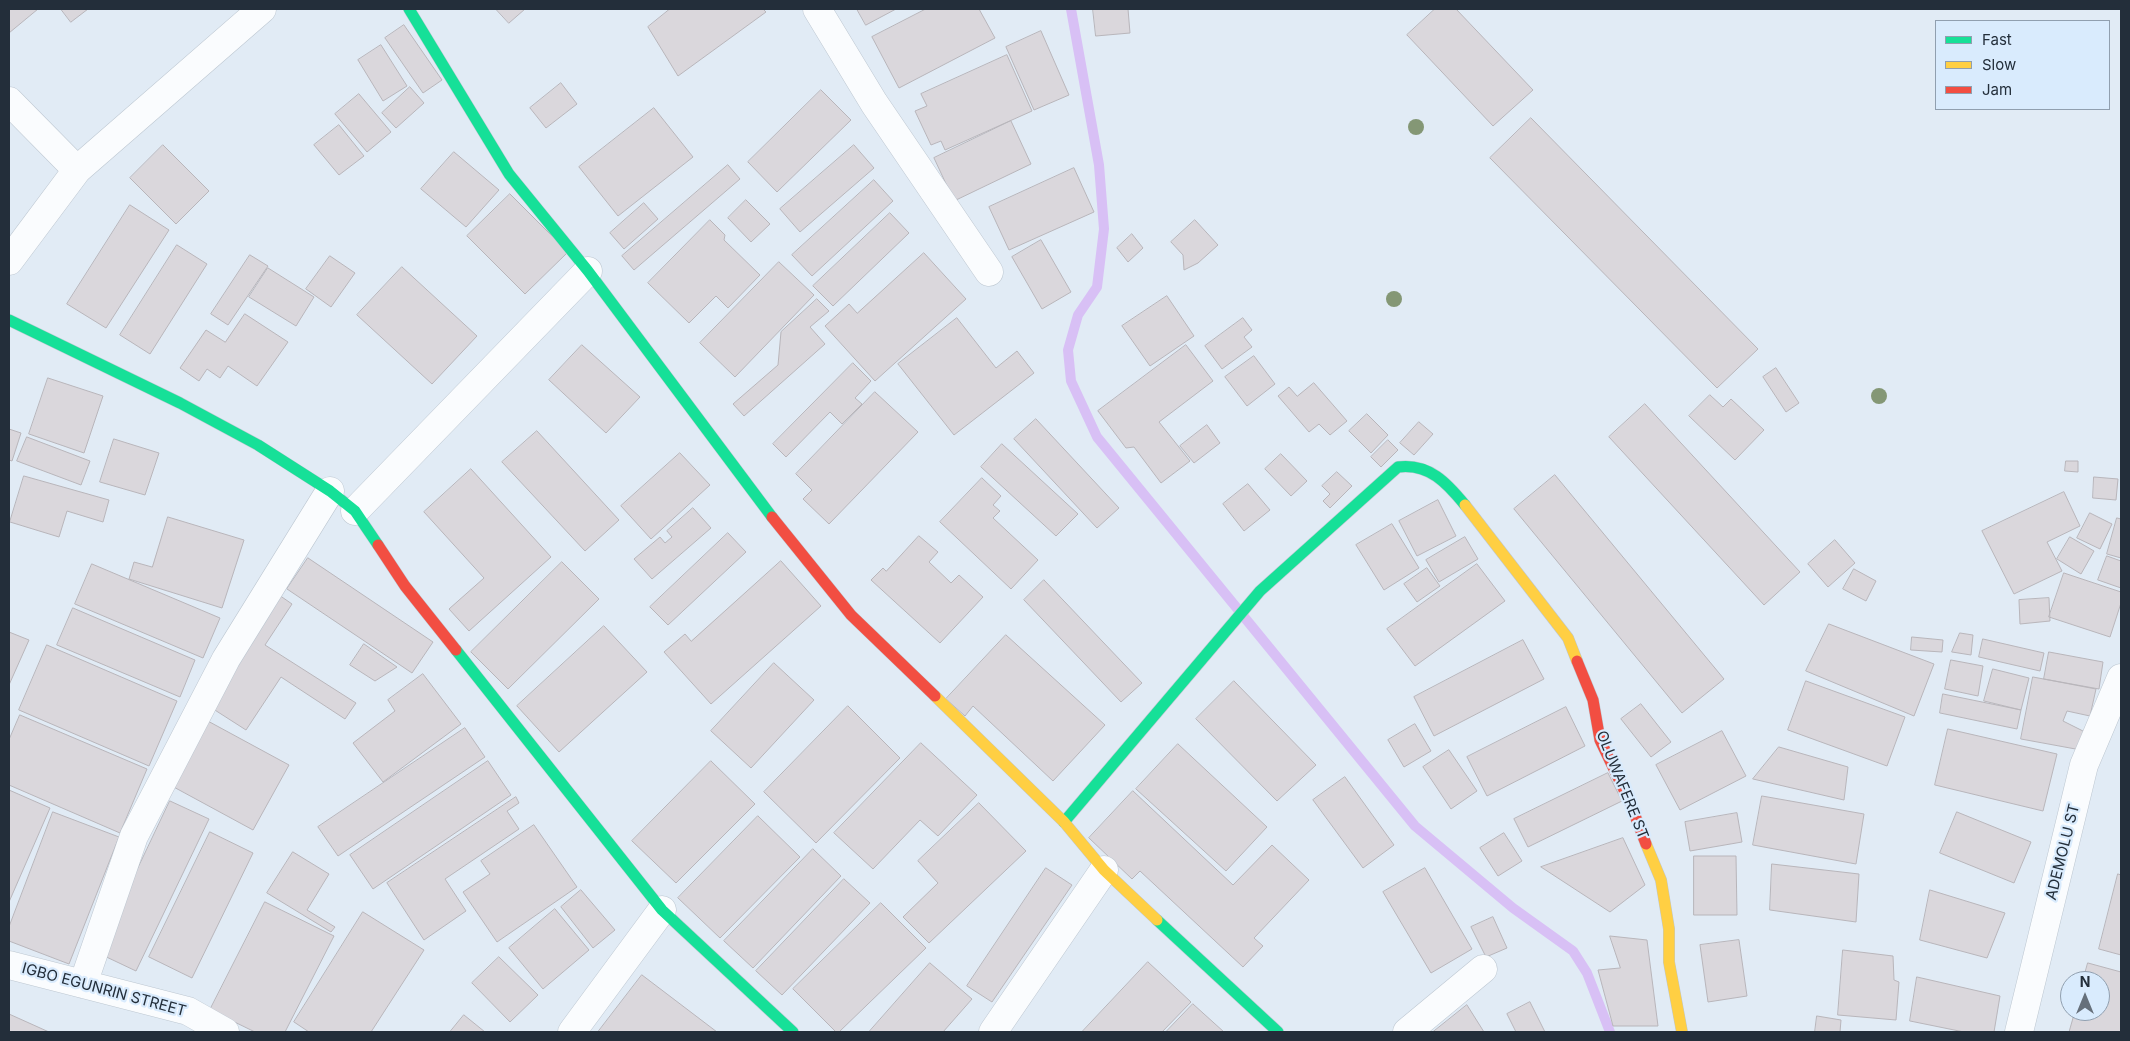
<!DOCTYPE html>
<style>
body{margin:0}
#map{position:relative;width:2130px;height:1041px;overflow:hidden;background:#e1ebf5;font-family:Inter,sans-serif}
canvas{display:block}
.frame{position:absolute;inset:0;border:10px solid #232e3a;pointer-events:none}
.legend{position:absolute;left:1935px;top:20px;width:175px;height:90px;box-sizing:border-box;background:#d9ebfd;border:1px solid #909faf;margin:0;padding:6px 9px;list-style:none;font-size:15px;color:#232e3a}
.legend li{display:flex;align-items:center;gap:10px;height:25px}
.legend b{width:25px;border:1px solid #909faf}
.north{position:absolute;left:2060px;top:971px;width:50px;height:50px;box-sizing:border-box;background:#d9ebfd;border:1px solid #909faf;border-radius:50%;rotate:0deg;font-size:14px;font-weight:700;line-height:20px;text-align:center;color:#232e3a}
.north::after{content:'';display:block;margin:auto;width:18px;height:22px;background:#66707b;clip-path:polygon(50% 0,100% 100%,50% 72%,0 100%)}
</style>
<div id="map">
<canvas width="2130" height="1041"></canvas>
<div class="frame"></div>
<ul class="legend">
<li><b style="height:6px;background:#16e098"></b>Fast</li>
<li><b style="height:6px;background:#ffcf43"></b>Slow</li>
<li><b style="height:6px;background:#f24e42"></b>Jam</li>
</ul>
<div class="north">N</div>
</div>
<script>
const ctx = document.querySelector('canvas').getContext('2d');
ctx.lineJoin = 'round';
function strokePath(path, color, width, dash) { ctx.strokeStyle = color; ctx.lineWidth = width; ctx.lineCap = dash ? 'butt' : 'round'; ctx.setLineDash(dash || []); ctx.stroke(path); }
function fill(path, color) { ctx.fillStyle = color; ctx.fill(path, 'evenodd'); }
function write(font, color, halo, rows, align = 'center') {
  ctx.font = font + ' Inter,sans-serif'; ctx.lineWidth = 4.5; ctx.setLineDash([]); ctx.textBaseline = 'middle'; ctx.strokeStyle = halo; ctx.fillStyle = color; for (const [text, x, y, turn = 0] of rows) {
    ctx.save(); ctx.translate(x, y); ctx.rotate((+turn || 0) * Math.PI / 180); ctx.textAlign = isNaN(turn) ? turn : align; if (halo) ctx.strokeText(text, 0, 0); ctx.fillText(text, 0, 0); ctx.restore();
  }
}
strokePath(new Path2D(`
 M 1071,9 L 1099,165 L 1104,229 L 1097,287 L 1078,315 L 1068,350 L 1071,381 L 1097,437 L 1415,826 L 1513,908 L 1573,951 L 1587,973 L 1610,1032`), '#d8c0f5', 10);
const building = new Path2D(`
 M 9,9 L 38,9 L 9,33 Z
 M 61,9 L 88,9 L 71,22 Z
 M 496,9 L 525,9 L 509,23 Z
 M 670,9 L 763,9 L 766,12 L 678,76 L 648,27 Z
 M 857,9 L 896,9 L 866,25 Z
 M 926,9 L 979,9 L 995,38 L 899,88 L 872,37 Z
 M 1093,9 L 1128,9 L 1130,33 L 1096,36 Z
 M 1435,9 L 1456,9 L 1533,90 L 1493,126 L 1407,35 Z
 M 404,25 L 442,80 L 423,93 L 385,38 Z
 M 1041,31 L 1069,95 L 1034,110 L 1006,47 Z
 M 381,45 L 407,86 L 383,101 L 358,60 Z
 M 1007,55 L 1032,111 L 945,150 L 941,141 L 931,145 L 915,111 L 927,106 L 921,94 Z
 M 561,83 L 577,104 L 546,128 L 530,108 Z
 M 410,87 L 424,103 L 396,128 L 382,113 Z
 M 821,90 L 851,120 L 777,192 L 748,162 Z
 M 359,94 L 391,132 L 367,152 L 335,114 Z
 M 654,108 L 693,157 L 618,216 L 579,167 Z
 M 1531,118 L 1758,349 L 1717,388 L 1490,158 Z
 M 1011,121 L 1031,164 L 954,201 L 934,158 Z
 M 339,125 L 364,156 L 339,175 L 314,145 Z
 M 163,145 L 209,191 L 176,224 L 130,178 Z
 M 854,145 L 874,168 L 800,232 L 780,209 Z
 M 454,152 L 499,190 L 466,227 L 421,189 Z
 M 728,165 L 740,179 L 634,270 L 622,256 Z
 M 1074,168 L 1094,212 L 1009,250 L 989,207 Z
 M 874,180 L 893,201 L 812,276 L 792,255 Z
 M 510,194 L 568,252 L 525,294 L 467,236 Z
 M 746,200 L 770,224 L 751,242 L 728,218 Z
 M 644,203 L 658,219 L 624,249 L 610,233 Z
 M 130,205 L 169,230 L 106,328 L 67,304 Z
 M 890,213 L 909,233 L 833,306 L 813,286 Z
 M 710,220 L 725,235 L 724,240 L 760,275 L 728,308 L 716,296 L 689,323 L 648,283 Z
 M 1195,220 L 1218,245 L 1198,263 L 1184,270 L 1183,255 L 1171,242 Z
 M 1132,234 L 1143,248 L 1128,262 L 1117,248 Z
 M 1041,240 L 1071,292 L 1042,309 L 1012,257 Z
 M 177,245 L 207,264 L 150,354 L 120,335 Z
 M 924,253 L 966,299 L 875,381 L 825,326 L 849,304 L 857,313 Z
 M 250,255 L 268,266 L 228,325 L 211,314 Z
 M 330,256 L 355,273 L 331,307 L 306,289 Z
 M 779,262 L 814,295 L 735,377 L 700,343 Z
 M 402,267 L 477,336 L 432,384 L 357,315 Z
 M 268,268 L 314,297 L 296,326 L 249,297 Z
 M 1167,296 L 1194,336 L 1150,366 L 1122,326 Z
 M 817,299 L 829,311 L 810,327 L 825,344 L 744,416 L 733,404 L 778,365 L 781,332 Z
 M 245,314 L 288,342 L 257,386 L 228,366 L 220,378 L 207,369 L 199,381 L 180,368 L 206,330 L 225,342 Z
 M 957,318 L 996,368 L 1017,351 L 1034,373 L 954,435 L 898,364 Z
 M 1243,318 L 1252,330 L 1244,337 L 1252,347 L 1222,369 L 1205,346 Z
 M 582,345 L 640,397 L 606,433 L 549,380 Z
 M 1186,345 L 1213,381 L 1159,422 L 1190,461 L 1161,483 L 1134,447 L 1126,448 L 1098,411 Z
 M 1254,356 L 1275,384 L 1247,406 L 1225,377 Z
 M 853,363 L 871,381 L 855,398 L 862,404 L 842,424 L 830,412 L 786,457 L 773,444 Z
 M 1776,368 L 1799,403 L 1786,412 L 1763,377 Z
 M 48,378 L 103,396 L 84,453 L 29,434 Z
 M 1314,383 L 1347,421 L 1330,435 L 1319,424 L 1309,432 L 1278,396 L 1289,387 L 1297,396 Z
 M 875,392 L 918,432 L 829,524 L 803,499 L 812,490 L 796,474 Z
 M 1710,395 L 1723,407 L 1731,399 L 1764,430 L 1735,460 L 1689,416 Z
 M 1645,404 L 1800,572 L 1764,605 L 1609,437 Z
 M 1367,414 L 1388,435 L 1371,453 L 1349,431 Z
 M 1036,419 L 1119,508 L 1097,528 L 1014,439 Z
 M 1419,422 L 1433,434 L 1414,455 L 1400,443 Z
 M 1207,425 L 1220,443 L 1194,463 L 1180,446 Z
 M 9,429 L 21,433 L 12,461 L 9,460 Z
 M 537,431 L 619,520 L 585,551 L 502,462 Z
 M 27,437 L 90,461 L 81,485 L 17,461 Z
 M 114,439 L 159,453 L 145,495 L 100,482 Z
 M 1388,440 L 1398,450 L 1381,467 L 1371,457 Z
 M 1002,444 L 1078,514 L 1056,536 L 981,467 Z
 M 680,453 L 710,485 L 651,539 L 621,506 Z
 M 1281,454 L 1307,481 L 1291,496 L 1265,469 Z
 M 2066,461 L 2078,461 L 2078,472 L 2065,471 Z
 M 471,469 L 551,557 L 469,631 L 449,609 L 484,578 L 424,512 Z
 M 1337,472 L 1352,486 L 1330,508 L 1323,501 L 1330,494 L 1322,486 Z
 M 1555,475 L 1724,679 L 1682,713 L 1514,509 Z
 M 24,476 L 109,500 L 103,522 L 67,511 L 59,537 L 10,522 Z
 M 2094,477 L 2118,479 L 2116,500 L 2093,498 Z
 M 982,478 L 1001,496 L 993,505 L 1000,511 L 993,518 L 1038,560 L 1011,589 L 940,522 Z
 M 1248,484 L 1270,510 L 1244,531 L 1223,504 Z
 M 2064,492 L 2080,526 L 2047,542 L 2062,571 L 2014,594 L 1982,531 Z
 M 1438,500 L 1456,536 L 1417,556 L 1399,521 Z
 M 693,508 L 711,528 L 652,579 L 634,559 L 660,537 L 665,543 L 672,537 L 667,531 Z
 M 2090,513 L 2112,524 L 2100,549 L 2077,538 Z
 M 168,517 L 244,540 L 222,608 L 129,579 L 134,562 L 152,567 Z
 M 2117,518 L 2121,519 L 2121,558 L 2107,554 Z
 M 1392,524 L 1419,568 L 1384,590 L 1356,545 Z
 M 728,533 L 746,552 L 668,625 L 650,607 Z
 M 919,536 L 938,552 L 929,562 L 951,583 L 959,575 L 983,597 L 940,643 L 871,580 L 883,568 L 886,571 Z
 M 1465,537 L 1478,559 L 1439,582 L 1426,560 Z
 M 2070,537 L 2094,551 L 2081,574 L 2057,559 Z
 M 1835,540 L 1855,563 L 1828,587 L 1808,564 Z
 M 2107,556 L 2121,561 L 2121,588 L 2098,580 Z
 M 308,558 L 433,642 L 412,673 L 287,589 Z
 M 781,561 L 821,606 L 711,704 L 664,652 L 685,634 L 691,641 Z
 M 562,562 L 599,599 L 508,689 L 471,652 Z
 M 92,564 L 220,618 L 203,658 L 75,604 Z
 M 1477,564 L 1505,601 L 1415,666 L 1387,629 Z
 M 1427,568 L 1440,586 L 1417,602 L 1404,584 Z
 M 1854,569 L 1876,581 L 1866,601 L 1843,589 Z
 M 2064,573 L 2121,592 L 2121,603 L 2110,637 L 2049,617 Z
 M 1044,580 L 1142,683 L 1121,702 L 1024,600 Z
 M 279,595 L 292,604 L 265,645 L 356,703 L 345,719 L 281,677 L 246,730 L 207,705 Z
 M 2049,598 L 2050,621 L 2020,624 L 2019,600 Z
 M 73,608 L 195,660 L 180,697 L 57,645 Z
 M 1829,624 L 1934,664 L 1914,716 L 1806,671 Z
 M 604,626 L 647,672 L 559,752 L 517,706 Z
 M 9,632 L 29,640 L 9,685 Z
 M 1960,633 L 1973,635 L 1971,655 L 1952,652 Z
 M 1006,635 L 1105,725 L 1053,781 L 973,706 L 965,716 L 946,699 Z
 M 1912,637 L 1943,640 L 1942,652 L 1911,650 Z
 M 1983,639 L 2044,653 L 2040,671 L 1979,657 Z
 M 1523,640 L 1544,679 L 1434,736 L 1414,697 Z
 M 364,644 L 397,667 L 375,681 L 350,665 Z
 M 47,645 L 177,701 L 149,766 L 19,710 Z
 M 2049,652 L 2103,662 L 2099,689 L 2044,679 Z
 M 1951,660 L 1983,666 L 1978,696 L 1945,689 Z
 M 774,663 L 814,700 L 751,768 L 711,731 Z
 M 1993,669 L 2029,678 L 2021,710 L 1984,701 Z
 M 423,674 L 461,724 L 383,782 L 353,743 L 395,711 L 388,700 Z
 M 2033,677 L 2096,689 L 2090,716 L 2067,711 L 2063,721 L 2089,734 L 2081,750 L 2021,739 Z
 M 1234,681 L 1316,765 L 1277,801 L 1196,719 Z
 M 1806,681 L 1905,717 L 1887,766 L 1788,730 Z
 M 1943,694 L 2021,710 L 2017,729 L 1940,713 Z
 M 1641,704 L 1671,742 L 1651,757 L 1621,719 Z
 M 848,706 L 900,758 L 816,843 L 764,792 Z
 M 1566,707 L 1585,746 L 1487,796 L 1467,757 Z
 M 20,715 L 147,769 L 120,833 L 9,785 L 9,740 Z
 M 206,720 L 289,765 L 253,830 L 170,785 Z
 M 1415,724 L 1431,751 L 1404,767 L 1388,740 Z
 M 465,728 L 485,757 L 338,856 L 318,827 Z
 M 1948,729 L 2057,754 L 2043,811 L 1935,785 Z
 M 1722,731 L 1746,776 L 1680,810 L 1656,765 Z
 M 921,743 L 977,795 L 938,836 L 920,820 L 873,869 L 834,833 Z
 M 1178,744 L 1267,827 L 1226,871 L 1136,789 Z
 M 1779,747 L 1848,767 L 1844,800 L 1753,779 Z
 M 1449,750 L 1477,791 L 1451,809 L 1423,767 Z
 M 488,761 L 511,795 L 373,889 L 350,855 Z
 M 711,761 L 755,804 L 676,883 L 632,841 Z
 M 1608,773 L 1622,801 L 1528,847 L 1514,819 Z
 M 1345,777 L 1394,845 L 1363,868 L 1313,800 Z
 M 9,790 L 50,808 L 9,902 Z
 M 1133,791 L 1233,885 L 1272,845 L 1309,880 L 1254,938 L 1263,946 L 1243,967 L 1140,871 L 1132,879 L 1089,838 Z
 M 1762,796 L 1864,814 L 1856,864 L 1753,845 Z
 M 516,797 L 519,803 L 507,811 L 519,829 L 445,879 L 466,911 L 424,940 L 387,883 Z
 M 170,801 L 209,819 L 136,971 L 98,953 Z
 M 979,803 L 1026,851 L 929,943 L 903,917 L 938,883 L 918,861 Z
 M 53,812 L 119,837 L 69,964 L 9,941 L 9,927 Z
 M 1957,812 L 2031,842 L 2014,883 L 1940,853 Z
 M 1737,813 L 1742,842 L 1690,851 L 1685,822 Z
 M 758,816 L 800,857 L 720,938 L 678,898 Z
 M 534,825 L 577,887 L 497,942 L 463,892 L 490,874 L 481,861 Z
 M 210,832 L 253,853 L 192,978 L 149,957 Z
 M 1504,833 L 1522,861 L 1498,876 L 1480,848 Z
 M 1623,838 L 1645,885 L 1610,912 L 1541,867 Z
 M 813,849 L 841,876 L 753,968 L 724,941 Z
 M 293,852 L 329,874 L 307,910 L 335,927 L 331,932 L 267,893 Z
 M 1694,856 L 1736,856 L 1737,915 L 1694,915 Z
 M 1772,864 L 1859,874 L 1856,922 L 1770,910 Z
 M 1046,868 L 1072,885 L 992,1002 L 967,986 Z
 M 1425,868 L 1472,949 L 1431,973 L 1383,892 Z
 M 2118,874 L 2121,875 L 2121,955 L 2099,949 Z
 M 844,879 L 870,903 L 782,995 L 756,971 Z
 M 581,890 L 615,930 L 593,948 L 561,907 Z
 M 1930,890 L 2005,913 L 1987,958 L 1920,940 Z
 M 265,902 L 334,936 L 285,1032 L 255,1032 L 210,1010 Z
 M 881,903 L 926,948 L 839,1032 L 836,1032 L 793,989 Z
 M 555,909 L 589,950 L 543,989 L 509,948 Z
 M 363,912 L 424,950 L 371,1032 L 309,1032 L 294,1022 Z
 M 1493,917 L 1507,948 L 1486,957 L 1471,927 Z
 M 1610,936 L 1647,940 L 1658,1026 L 1613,1026 L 1598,970 L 1620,968 Z
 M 1739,940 L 1747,996 L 1708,1002 L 1700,945 Z
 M 1843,950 L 1893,956 L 1894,980 L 1899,982 L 1896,1020 L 1838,1015 Z
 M 499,957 L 538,995 L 510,1022 L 472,983 Z
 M 1148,962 L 1191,1002 L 1162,1032 L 1082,1032 Z
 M 930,963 L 972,999 L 943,1032 L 869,1032 Z
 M 2088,963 L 2121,972 L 2121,1032 L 2069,1032 L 2075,1011 L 2100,1011 L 2100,981 L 2083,981 Z
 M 642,975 L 717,1032 L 598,1032 Z
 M 1917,977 L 2000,996 L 1994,1032 L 1964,1032 L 1910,1021 Z
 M 1530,1002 L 1545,1032 L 1516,1032 L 1507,1014 Z
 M 1193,1004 L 1224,1032 L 1166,1032 Z
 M 1467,1005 L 1484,1032 L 1433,1032 Z
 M 9,1014 L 49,1032 L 9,1032 Z
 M 464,1015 L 485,1032 L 450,1032 Z
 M 1817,1016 L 1841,1020 L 1840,1032 L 1815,1032 Z`);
fill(building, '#dad7dc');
strokePath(building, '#b8b5ba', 1);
const street = new Path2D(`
 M 817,9 L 874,103 L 989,272
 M 9,101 L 77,170
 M 9,261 L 77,170 L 262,9
 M 355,511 L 588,271
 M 9,965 L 188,1011 L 225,1032
 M 83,984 L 134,836 L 226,659 L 330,491
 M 572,1032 L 662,910
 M 993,1032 L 1104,870
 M 1407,1032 L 1483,969
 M 2019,1032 L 2084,765 L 2121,678`);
const fast = new Path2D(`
 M 409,9 L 509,174 L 588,271 L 772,517
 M 9,320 L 180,403 L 258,445 L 330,491 L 355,511 L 378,545
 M 456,650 L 662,910 L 793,1032
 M 1064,822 L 1260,591 L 1398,467 C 1429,463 1447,483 1465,505
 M 1157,920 L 1278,1032`);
const slow = new Path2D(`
 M 1465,505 L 1568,638 L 1577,661
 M 935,696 L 1064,822 L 1104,870 L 1157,920
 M 1646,844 L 1661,880 L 1669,929 L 1669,962 L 1682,1032`);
const jam = new Path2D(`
 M 772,517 L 851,615 L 935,696
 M 378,545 L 405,586 L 456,650
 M 1577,661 L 1593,700 L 1600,740 L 1629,800 L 1646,844`);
strokePath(street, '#bdc7d1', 29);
strokePath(fast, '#bdc7d1', 12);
strokePath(slow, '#bdc7d1', 12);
strokePath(jam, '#bdc7d1', 12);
strokePath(street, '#fafcfe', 28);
strokePath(fast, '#16e098', 11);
strokePath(slow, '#ffcf43', 11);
strokePath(jam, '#f24e42', 11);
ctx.fillStyle = '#849775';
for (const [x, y] of [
 [1416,127],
 [1394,299],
 [1879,396]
]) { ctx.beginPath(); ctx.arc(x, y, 8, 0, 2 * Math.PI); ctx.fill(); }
write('15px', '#232e3a', '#d9ebfd', [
 ["OLUWAFERE ST",1622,785,68],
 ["ADEMOLU ST",2063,852,-76],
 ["IGBO EGUNRIN STREET",104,990,15]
]);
</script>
